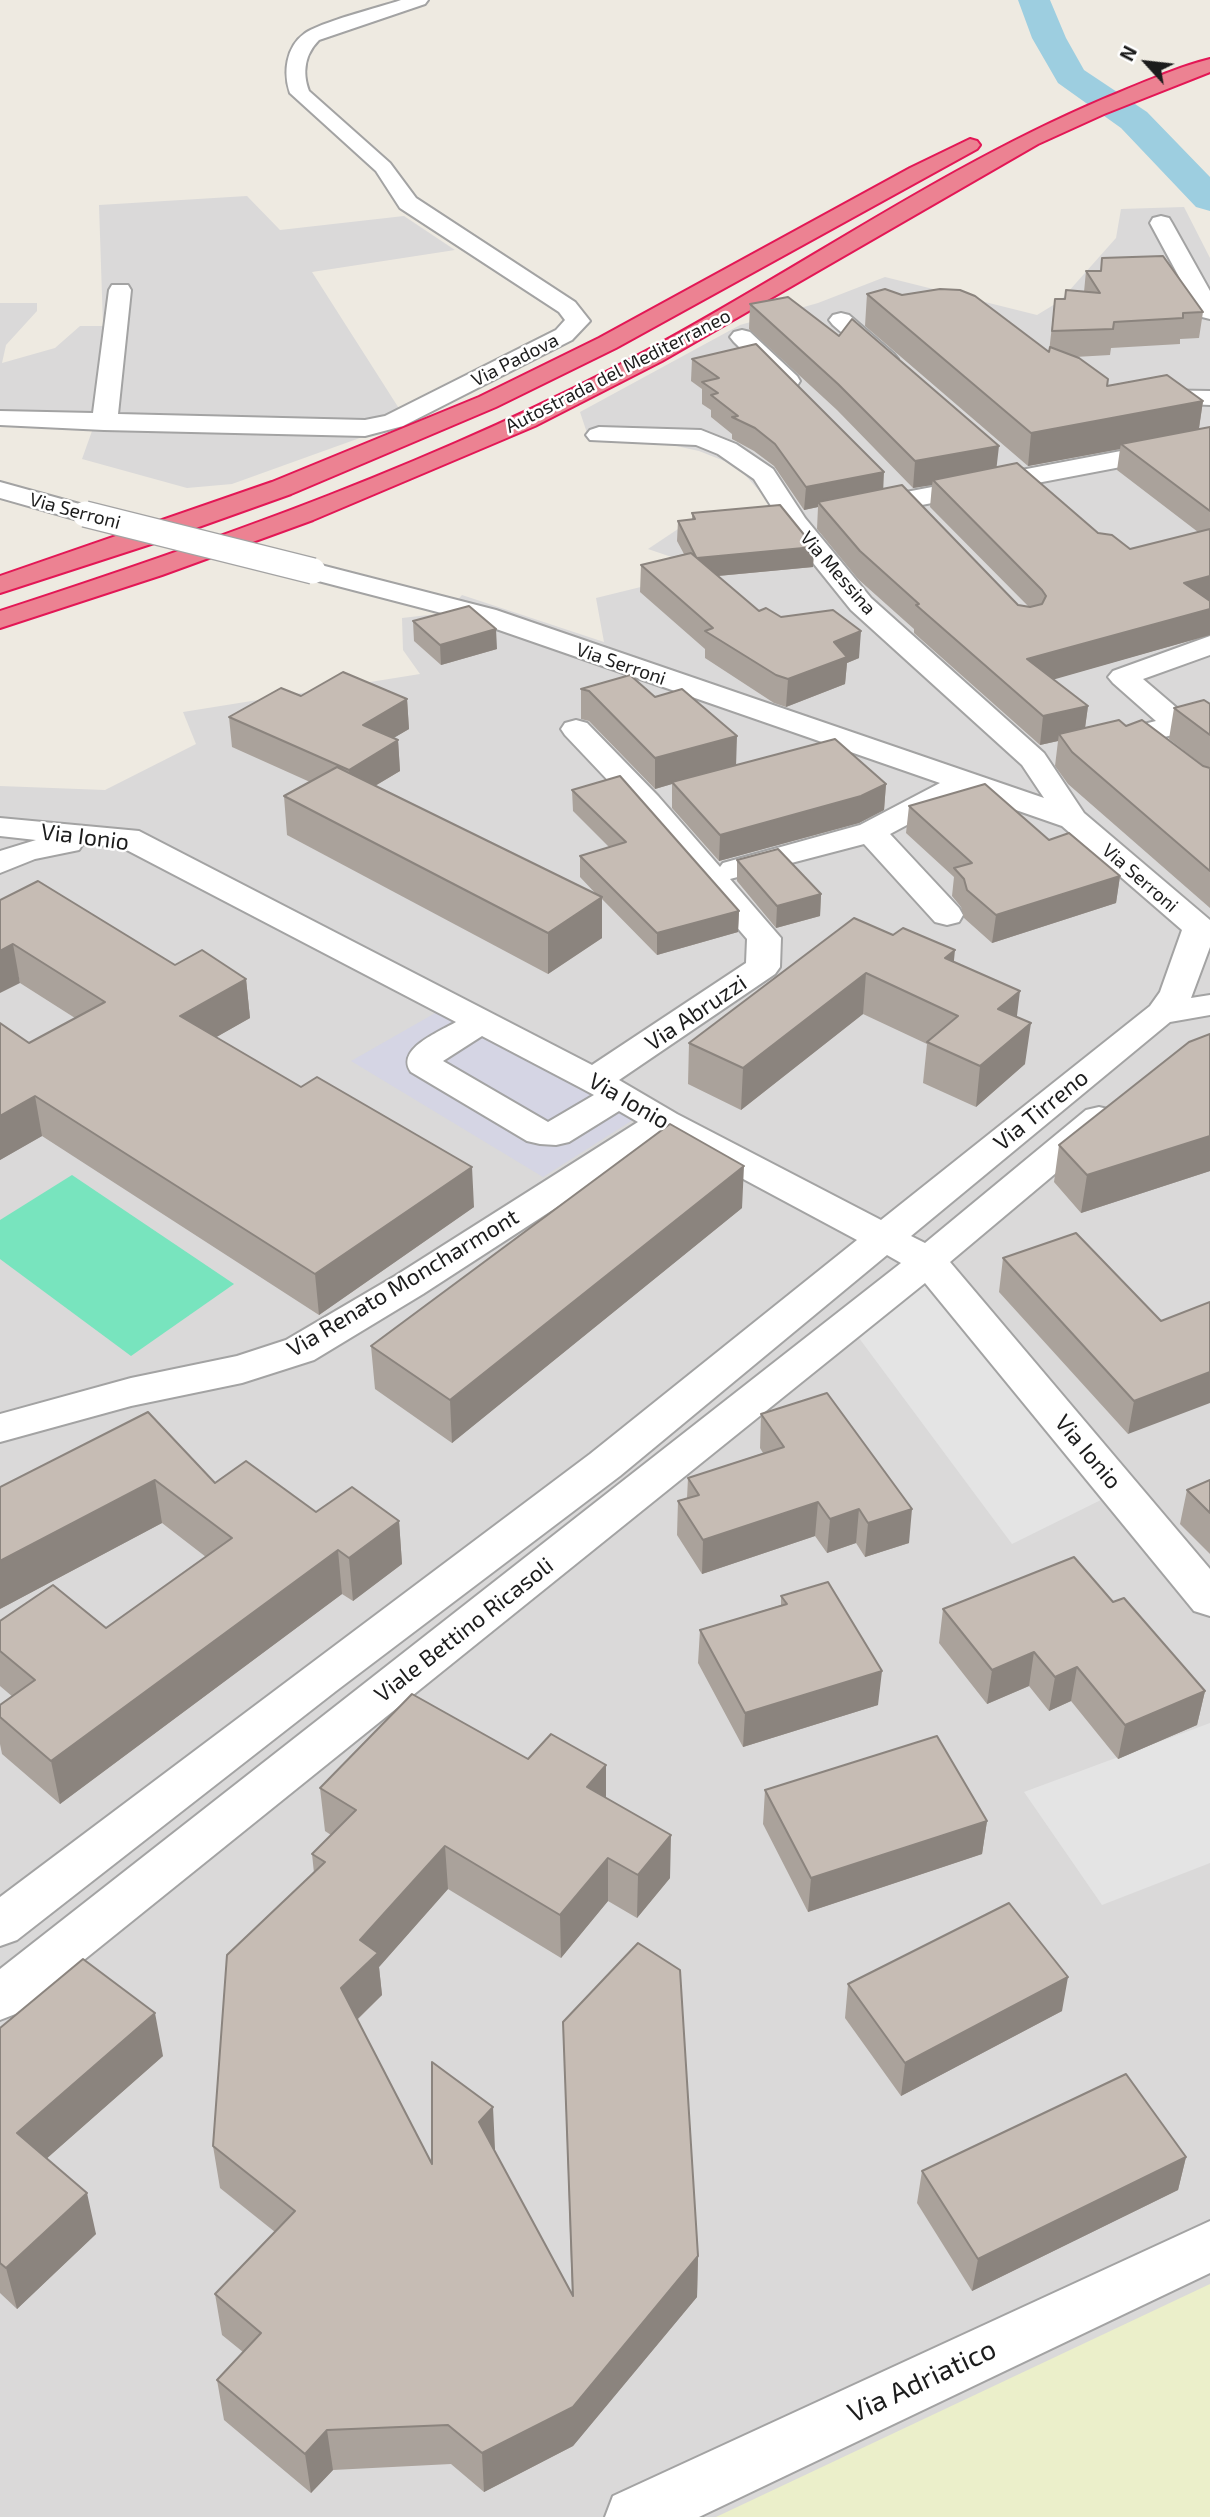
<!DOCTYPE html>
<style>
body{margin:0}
#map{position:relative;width:1210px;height:2517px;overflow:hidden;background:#eeeae1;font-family:"Exo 2",sans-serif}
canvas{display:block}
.north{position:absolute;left:1112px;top:28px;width:70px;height:70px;-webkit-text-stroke:5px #fff;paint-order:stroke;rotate:297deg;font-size:19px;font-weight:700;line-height:28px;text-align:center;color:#1c1c1c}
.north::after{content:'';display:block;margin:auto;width:24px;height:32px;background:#1c1c1c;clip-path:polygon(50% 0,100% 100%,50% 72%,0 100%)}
</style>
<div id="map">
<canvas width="1210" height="2517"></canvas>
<div class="north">N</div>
</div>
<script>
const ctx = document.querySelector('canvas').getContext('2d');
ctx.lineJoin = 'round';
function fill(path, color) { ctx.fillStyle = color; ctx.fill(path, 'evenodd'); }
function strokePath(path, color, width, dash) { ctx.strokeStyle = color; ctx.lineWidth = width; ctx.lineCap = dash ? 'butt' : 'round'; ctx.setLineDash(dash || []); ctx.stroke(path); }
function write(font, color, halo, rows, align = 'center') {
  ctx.font = font + ' "Exo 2",sans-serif'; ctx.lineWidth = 5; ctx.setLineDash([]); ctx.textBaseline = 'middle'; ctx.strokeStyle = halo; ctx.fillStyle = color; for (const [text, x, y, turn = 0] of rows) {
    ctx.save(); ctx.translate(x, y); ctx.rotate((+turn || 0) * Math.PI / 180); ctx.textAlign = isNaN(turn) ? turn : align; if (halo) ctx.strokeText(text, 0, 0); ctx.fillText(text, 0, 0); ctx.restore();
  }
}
fill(new Path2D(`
 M 247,196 L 280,230 L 404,216 L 455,250 L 312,272 L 407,421 L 232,484 L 187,488 L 82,459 L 92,431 L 92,419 L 0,414 L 0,303 L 37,303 L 37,311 L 6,345 L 2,363 L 55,348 L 80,326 L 103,326 L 99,205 Z
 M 1184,207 L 1210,258 L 1210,2517 L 0,2517 L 0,786 L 105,790 L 196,744 L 183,712 L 420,674 L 403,650 L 402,618 L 446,613 L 462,595 L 604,642 L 596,598 L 710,570 L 648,549 L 681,527 L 771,504 L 737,466 L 699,451 L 663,443 L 589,439 L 580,412 L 740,325 L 818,303 L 885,277 L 1037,315 L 1060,301 L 1116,238 L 1121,209 Z`), '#dad9d9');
fill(new Path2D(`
 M 1210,2284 L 1210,2517 L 716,2517 Z`), '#ebefca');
fill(new Path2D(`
 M 72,1175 L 234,1284 L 131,1356 L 0,1259 L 0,1220 Z`), '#78e4be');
fill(new Path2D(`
 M 928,1270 L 1113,1494 L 1012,1544 L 853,1330 Z
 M 1210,1723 L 1210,1863 L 1102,1905 L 1024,1792 Z`), '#e4e4e4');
fill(new Path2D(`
 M 444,1008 L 639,1116 L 543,1177 L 351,1061 Z`), '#d5d5e4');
fill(new Path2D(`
 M 1018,0 L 1050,0 L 1066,38 L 1084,70 L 1147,112 L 1210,177 L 1210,211 L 1196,207 L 1121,128 L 1058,83 L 1032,38 Z`), '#9dcee0');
const minor = new Path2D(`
 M 401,0 L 428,0 L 425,4 L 319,40 C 305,54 302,72 309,91 L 390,163 L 416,198 L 575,302 L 590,321 L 572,340 L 403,426 L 365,436 L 104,430 L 0,425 L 0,411 L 93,413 L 109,290 L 112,285 L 128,285 L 131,290 L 118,414 L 365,420 L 385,416 L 556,330 L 565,320 L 559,312 L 400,208 L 376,171 L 290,93 C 283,73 286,47 304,34 C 317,23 381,7 401,0 Z
 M 1161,216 L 1169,218 L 1172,223 L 1210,291 L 1210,319 L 1202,317 L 1198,312 L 1150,223 L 1153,218 Z
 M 841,313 L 849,315 L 894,354 L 898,359 L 894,364 L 886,366 L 878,364 L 833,325 L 829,320 L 833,315 Z
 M 742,330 L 750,332 L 797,376 L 800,381 L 797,386 L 788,388 L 779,386 L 734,342 L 730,337 L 734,332 Z
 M 1148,390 L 1210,391 L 1210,405 L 1139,402 L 1136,397 L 1139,392 Z
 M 599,427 L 701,430 L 736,444 L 773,469 L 805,518 L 871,598 L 1044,753 L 1084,813 L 1210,920 L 1210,947 L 1191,998 L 1210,995 L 1210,1015 L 1170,1022 L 911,1236 L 925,1243 L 1086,1110 L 1099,1107 L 1112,1110 L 1117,1118 L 1112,1126 L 950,1262 L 1210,1569 L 1210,1616 L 1194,1611 L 925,1283 L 18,2013 L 0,2020 L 0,1969 L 901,1263 L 887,1255 L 620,1476 L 336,1691 L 17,1940 L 0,1946 L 0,1897 L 590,1454 L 857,1240 L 665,1137 L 423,1294 L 314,1360 L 242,1383 L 131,1406 L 0,1442 L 0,1414 L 131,1378 L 237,1356 L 286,1340 L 395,1276 L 638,1122 L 619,1111 L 569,1142 L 556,1145 L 540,1144 L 527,1141 L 411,1072 C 395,1049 439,1032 456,1022 L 121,847 L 83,844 L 79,850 L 35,859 L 0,873 L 0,851 L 36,840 L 0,836 L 0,818 L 139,831 L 592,1065 L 746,963 L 747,939 L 636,810 L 565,735 L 561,729 L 565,723 L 576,720 L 587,723 L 658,796 L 720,867 L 723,863 L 860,825 L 940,783 L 476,622 L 303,577 L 299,571 L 303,565 L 313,563 L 496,610 L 1044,798 L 1022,765 L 851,610 L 785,528 L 754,479 L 718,454 L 696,445 L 590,440 L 586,435 L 590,430 ZM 967,793 L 1062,826 L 1182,930 L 1160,992 L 1150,1006 L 881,1220 L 677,1114 L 619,1080 L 775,974 L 780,967 L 781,938 L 730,879 L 864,844 L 935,922 L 947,925 L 959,922 L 963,915 L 959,908 L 890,834 ZM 482,1036 L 581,1088 L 594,1095 L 548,1122 L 443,1061 Z
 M 1210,434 L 1210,450 L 864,516 L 855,514 L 851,508 L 855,502 L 864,500 Z
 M 0,482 L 94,508 L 98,514 L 94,520 L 85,522 L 0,498 Z
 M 1210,636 L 1210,655 L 1143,679 L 1184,714 L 1210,708 L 1210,726 L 1106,751 L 1095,748 L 1091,742 L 1095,736 L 1156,721 L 1113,683 L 1108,677 L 1113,671 Z
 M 1210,2221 L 1210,2273 L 699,2517 L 605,2517 L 613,2496 Z`);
const highway = new Path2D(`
 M 1210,59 L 1210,72 L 1104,114 L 1038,144 L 662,361 L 535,426 L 313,520 L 162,575 L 0,628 L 0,611 C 221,539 441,461 646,351 C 799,269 943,167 1103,99 C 1138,85 1174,68 1210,59 Z
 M 970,139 L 977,141 L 980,145 L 977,149 L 616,348 L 496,407 L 291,494 L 151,544 L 0,593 L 0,576 L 272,482 L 479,397 L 599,338 L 910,168 Z`);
strokePath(minor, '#a3a3a3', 4);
strokePath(highway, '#e31755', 4);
fill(minor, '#fff');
fill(highway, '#ec8292');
const minorBridge = new Path2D(`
 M 85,514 L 313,571`);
strokePath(minorBridge, '#a3a3a3', 28, []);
strokePath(minorBridge, '#fff', 25);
fill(new Path2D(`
 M 1086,271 L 1203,312 L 1199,338 L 1180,339 L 1180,344 L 1111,348 L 1110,355 L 1075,357 L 1107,386 L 1203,401 L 1199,429 L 1210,427 L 1210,635 L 1053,679 L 1088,706 L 1085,728 L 1126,726 L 1205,767 L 1169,739 L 1174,708 L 1210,704 L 1210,908 L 1068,784 L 1055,766 L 1058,741 L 1040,745 L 914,633 L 914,629 L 858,579 L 817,529 L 818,507 L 804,510 L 774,466 L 754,451 L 732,439 L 732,434 L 711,417 L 711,410 L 702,404 L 702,389 L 691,381 L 692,359 L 883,489 L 1018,605 L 1029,607 L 930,507 L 932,485 L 913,488 L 837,410 L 749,329 L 750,304 L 997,467 L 1098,533 L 1130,549 L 1198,532 L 1117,470 L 1120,449 L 1028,466 L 865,326 L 867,294 L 1049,352 L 1055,299 L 1065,299 L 1084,292 Z
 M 692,513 L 814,547 L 813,567 L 718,576 L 759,611 L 781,617 L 859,658 L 847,663 L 845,684 L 786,707 L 774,703 L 705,658 L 705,649 L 640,592 L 641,565 L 684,554 L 677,541 L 678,521 L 692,520 Z
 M 413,621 L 497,649 L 441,665 L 414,641 Z
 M 630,675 L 736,766 L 886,784 L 884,810 L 859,823 L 719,861 L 672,808 L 672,784 L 655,789 L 589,721 L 581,719 L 581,689 Z
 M 301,696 L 407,699 L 409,729 L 393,738 L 398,740 L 400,771 L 375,786 L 598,896 L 580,877 L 580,856 L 609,847 L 573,811 L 572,790 L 739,911 L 738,932 L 657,955 L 602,899 L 602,938 L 548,974 L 287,835 L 284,796 L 310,782 L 232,747 L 229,717 Z
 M 909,806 L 1049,840 L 1120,876 L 1116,903 L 992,943 L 964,918 L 961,907 L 952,896 L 954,877 L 906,833 Z
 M 737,860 L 821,894 L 820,916 L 776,928 L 737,881 Z
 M 0,900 L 175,965 L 246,979 L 250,1018 L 216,1037 L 474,1207 L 319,1315 L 42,1136 L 0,1160 L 0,1023 L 29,1043 L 75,1018 L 20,983 Z
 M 854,918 L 954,962 L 1016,1017 L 1025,1064 L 976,1107 L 923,1083 L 927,1044 L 863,1014 L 741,1110 L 688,1084 L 689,1043 Z
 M 1210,1034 L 1210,1171 L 1081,1213 L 1054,1182 L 1059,1145 Z
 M 742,1208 L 452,1443 L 375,1389 L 371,1346 Z
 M 1003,1258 L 1161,1321 L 1128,1434 L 999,1292 Z
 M 148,1412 L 215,1483 L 316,1512 L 399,1521 L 402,1564 L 353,1601 L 342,1594 L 60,1804 L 2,1754 L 0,1744 L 0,1705 L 13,1697 L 0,1686 L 0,1621 L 106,1628 L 206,1557 L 162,1523 L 0,1609 Z
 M 761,1414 L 909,1543 L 865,1557 L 856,1543 L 827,1553 L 815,1536 L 702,1574 L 677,1535 L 678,1501 L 687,1498 L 688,1478 L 763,1453 L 760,1448 Z
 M 1210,1480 L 1210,1554 L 1180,1524 L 1187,1490 Z
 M 781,1596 L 878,1705 L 743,1747 L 698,1663 L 700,1630 L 781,1605 Z
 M 1113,1602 L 1205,1691 L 1197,1725 L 1118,1759 L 1071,1701 L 1049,1711 L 1029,1686 L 987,1704 L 939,1643 L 943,1609 Z
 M 528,1759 L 606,1798 L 670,1878 L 637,1918 L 608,1901 L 561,1958 L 448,1889 L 379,1967 L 382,1995 L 357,2020 L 432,2164 L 495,2149 L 494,2150 L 572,2294 L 563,2022 L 698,2256 L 697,2297 L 573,2446 L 484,2492 L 451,2464 L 333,2470 L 311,2493 L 224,2420 L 217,2380 L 243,2352 L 222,2335 L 215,2294 L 275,2232 L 220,2188 L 213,2146 L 314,1873 L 312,1854 L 331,1835 L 325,1831 L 320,1788 Z
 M 765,1790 L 987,1821 L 982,1854 L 808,1912 L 763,1824 Z
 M 848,1984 L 1062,2011 L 901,2096 L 845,2018 Z
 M 0,2028 L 163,2056 L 47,2158 L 96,2234 L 17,2309 L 0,2293 Z
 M 1186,2157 L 1178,2190 L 972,2291 L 917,2203 L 922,2171 Z`), '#aaa29b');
fill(new Path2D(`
 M 1203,401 L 1198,434 L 1121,444 L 1120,449 L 1028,466 L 1031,433 Z
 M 999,446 L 996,472 L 933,480 L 932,485 L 913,488 L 915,461 Z
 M 884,472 L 883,494 L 818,502 L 818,507 L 804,510 L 806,487 Z
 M 814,547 L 813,567 L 696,578 L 696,558 Z
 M 1210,576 L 1210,603 L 1184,583 Z
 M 1210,609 L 1210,635 L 1024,688 L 1027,659 Z
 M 496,629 L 497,649 L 441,665 L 440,645 Z
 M 861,631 L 859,658 L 847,663 L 845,684 L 786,707 L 788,679 L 834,642 Z
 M 407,699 L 409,729 L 365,755 L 363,725 Z
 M 1088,706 L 1084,735 L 1059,734 L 1058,741 L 1040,745 L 1043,716 Z
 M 737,736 L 736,767 L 672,782 L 672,784 L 655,789 L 655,758 Z
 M 398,740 L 400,771 L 351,800 L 349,770 Z
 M 886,784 L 884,810 L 859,823 L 719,861 L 720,835 Z
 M 1120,876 L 1116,903 L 992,943 L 996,915 Z
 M 821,894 L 820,916 L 776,928 L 777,906 Z
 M 602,897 L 602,938 L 548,974 L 548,933 Z
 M 739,911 L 738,932 L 657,955 L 657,933 Z
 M 13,944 L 20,983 L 0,993 L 0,951 Z
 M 955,950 L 951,990 L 945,958 Z
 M 866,973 L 863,1014 L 741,1110 L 743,1068 Z
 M 246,979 L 250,1018 L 185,1055 L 180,1016 Z
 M 1020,991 L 1015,1032 L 998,1009 Z
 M 1031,1023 L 1025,1064 L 976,1107 L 980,1066 Z
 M 35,1096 L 42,1136 L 0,1160 L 0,1116 Z
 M 1210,1136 L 1210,1171 L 1081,1213 L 1087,1175 Z
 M 744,1166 L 742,1208 L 452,1443 L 450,1400 Z
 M 472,1167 L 474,1207 L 319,1315 L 315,1274 Z
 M 1210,1372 L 1210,1403 L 1128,1434 L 1134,1401 Z
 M 155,1480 L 162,1523 L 0,1609 L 0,1561 Z
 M 818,1502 L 815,1536 L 702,1574 L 703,1540 Z
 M 859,1509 L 856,1543 L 827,1553 L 830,1519 Z
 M 912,1509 L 909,1543 L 865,1557 L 868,1523 Z
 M 399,1521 L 402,1564 L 353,1601 L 349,1558 Z
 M 338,1550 L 342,1594 L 60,1804 L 51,1761 Z
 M 1034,1652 L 1029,1686 L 987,1704 L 992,1670 Z
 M 1077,1667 L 1071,1701 L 1049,1711 L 1055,1677 Z
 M 882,1671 L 878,1705 L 743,1747 L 745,1713 Z
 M 1205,1691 L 1197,1725 L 1118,1759 L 1125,1725 Z
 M 606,1765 L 606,1809 L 587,1787 Z
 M 987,1821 L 982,1854 L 808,1912 L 811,1878 Z
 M 671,1835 L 670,1878 L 637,1918 L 638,1875 Z
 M 445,1846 L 448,1889 L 379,1967 L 382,1995 L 345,2031 L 341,1988 L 360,1940 Z
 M 608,1858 L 608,1901 L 561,1958 L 560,1915 Z
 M 1068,1977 L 1062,2011 L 901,2096 L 905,2063 Z
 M 155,2013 L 163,2056 L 28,2175 L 17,2133 Z
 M 493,2107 L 495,2149 L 481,2164 L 479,2122 Z
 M 1186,2157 L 1178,2190 L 972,2291 L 978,2259 Z
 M 87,2193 L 96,2234 L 17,2309 L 6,2268 Z
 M 698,2256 L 697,2297 L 573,2446 L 484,2492 L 482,2453 Z
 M 327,2430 L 333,2470 L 311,2493 L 305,2454 Z`), '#8b847e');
const building = new Path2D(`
 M 1163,256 L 1203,312 L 1183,313 L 1183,318 L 1114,322 L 1113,329 L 1052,331 L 1055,299 L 1065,299 L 1066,290 L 1100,293 L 1086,271 L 1101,271 L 1102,258 Z
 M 885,289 L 902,295 L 940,289 L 960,290 L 975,296 L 1049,352 L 1050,347 L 1079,358 L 1108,379 L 1107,386 L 1167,375 L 1203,401 L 1031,433 L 867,294 Z
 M 788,297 L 839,336 L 852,319 L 999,446 L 915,461 L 838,384 L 750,304 Z
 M 756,344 L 884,472 L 806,487 L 775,444 L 755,428 L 732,417 L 738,416 L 711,395 L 718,393 L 702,382 L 719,378 L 692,359 Z
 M 1210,427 L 1210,511 L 1121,444 Z
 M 1017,463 L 1098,533 L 1112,535 L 1130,549 L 1210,529 L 1210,576 L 1184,583 L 1210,601 L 1210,609 L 1027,659 L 1088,706 L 1043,716 L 916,605 L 919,604 L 860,551 L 818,502 L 902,485 L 1018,605 L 1030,607 L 1042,604 L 1046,596 L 1042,590 L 933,480 Z
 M 780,505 L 814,547 L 697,558 L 696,557 L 678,521 L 695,519 L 692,513 Z
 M 691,553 L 759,611 L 766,608 L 781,617 L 833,610 L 861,631 L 834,642 L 847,657 L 788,679 L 776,675 L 705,631 L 713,628 L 641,565 Z
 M 469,606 L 496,629 L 440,645 L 413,621 Z
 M 343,672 L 407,699 L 363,725 L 398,740 L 349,770 L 229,717 L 281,688 L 301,696 Z
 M 630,675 L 655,697 L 682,689 L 737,736 L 655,758 L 589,691 L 581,689 Z
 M 1204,700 L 1210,704 L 1210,735 L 1174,708 Z
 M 1119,720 L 1126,726 L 1142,720 L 1203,766 L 1210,768 L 1210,871 L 1072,752 L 1059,734 Z
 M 835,739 L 886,784 L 861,796 L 720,835 L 672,782 Z
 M 337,767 L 602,897 L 548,933 L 284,796 Z
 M 620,776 L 739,911 L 657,933 L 580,856 L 626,842 L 572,790 Z
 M 985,784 L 1049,840 L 1069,833 L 1120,876 L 996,915 L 967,890 L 964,879 L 954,868 L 972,863 L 909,806 Z
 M 778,849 L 821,894 L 777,906 L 737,860 Z
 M 38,881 L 175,965 L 202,950 L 246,979 L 180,1016 L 301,1087 L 317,1077 L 472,1167 L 315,1274 L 35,1096 L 0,1116 L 0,1023 L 29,1043 L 105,1002 L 13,944 L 0,951 L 0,900 Z
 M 854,918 L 893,935 L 903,928 L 955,950 L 945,958 L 1020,991 L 998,1009 L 1031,1023 L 980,1066 L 927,1042 L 958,1016 L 866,973 L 743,1068 L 689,1043 Z
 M 1210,1034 L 1210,1136 L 1087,1175 L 1059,1145 L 1189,1042 Z
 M 670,1124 L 744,1166 L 450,1400 L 371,1346 Z
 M 1076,1233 L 1161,1321 L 1210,1302 L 1210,1372 L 1134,1401 L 1003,1258 Z
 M 827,1393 L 912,1509 L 868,1523 L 859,1509 L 830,1519 L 818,1502 L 703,1540 L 678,1501 L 699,1495 L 688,1478 L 784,1447 L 761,1414 Z
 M 148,1412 L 215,1483 L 246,1461 L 316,1512 L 352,1487 L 399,1521 L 349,1558 L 338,1550 L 51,1761 L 0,1717 L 0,1705 L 35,1680 L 0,1651 L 0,1621 L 53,1585 L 106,1628 L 232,1538 L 155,1480 L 0,1561 L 0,1487 Z
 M 1210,1480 L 1210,1513 L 1187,1490 Z
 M 1074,1557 L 1113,1602 L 1124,1598 L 1205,1691 L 1125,1725 L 1077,1667 L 1055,1677 L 1034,1652 L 992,1670 L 943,1609 Z
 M 828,1582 L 882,1671 L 745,1713 L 700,1630 L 787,1604 L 781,1596 Z
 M 412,1694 L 528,1759 L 551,1734 L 606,1765 L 587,1787 L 671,1835 L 638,1875 L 608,1858 L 560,1915 L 445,1846 L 360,1940 L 378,1953 L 341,1988 L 432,2164 L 432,2062 L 493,2107 L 479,2122 L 573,2296 L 563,2022 L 638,1943 L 680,1970 L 698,2256 L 573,2407 L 482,2453 L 448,2425 L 327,2430 L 305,2454 L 217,2380 L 261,2333 L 215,2294 L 295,2211 L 213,2146 L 227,1955 L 325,1862 L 312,1854 L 356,1810 L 320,1788 Z
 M 937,1736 L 987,1821 L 811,1878 L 765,1790 Z
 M 1009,1903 L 1068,1977 L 905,2063 L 848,1984 Z
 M 83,1959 L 155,2013 L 17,2133 L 87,2193 L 6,2268 L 0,2263 L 0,2028 Z
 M 1126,2074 L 1186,2157 L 978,2259 L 922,2171 Z`);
fill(building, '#c6bcb4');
strokePath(building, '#8b847e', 2);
write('19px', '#1c1c1c', '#fff', [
 ["Via Padova",515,360,-27],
 ["Autostrada del Mediterraneo",618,371,-27],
 ["Via Serroni",75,511,15],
 ["Via Messina",838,573,49],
 ["Via Serroni",621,664,19],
 ["Via Serroni",1140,878,41]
]);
write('23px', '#1c1c1c', '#fff', [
 ["Via Ionio",85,837,7],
 ["Via Abruzzi",696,1013,-34],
 ["Via Ionio",629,1101,30],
 ["Via Tirreno",1041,1110,-39],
 ["Via Renato Moncharmont",403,1283,-31],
 ["Via Ionio",1088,1452,50],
 ["Viale Bettino Ricasoli",464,1630,-38]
]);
write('28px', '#1c1c1c', '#fff', [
 ["Via Adriatico",922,2381,-25]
]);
</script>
